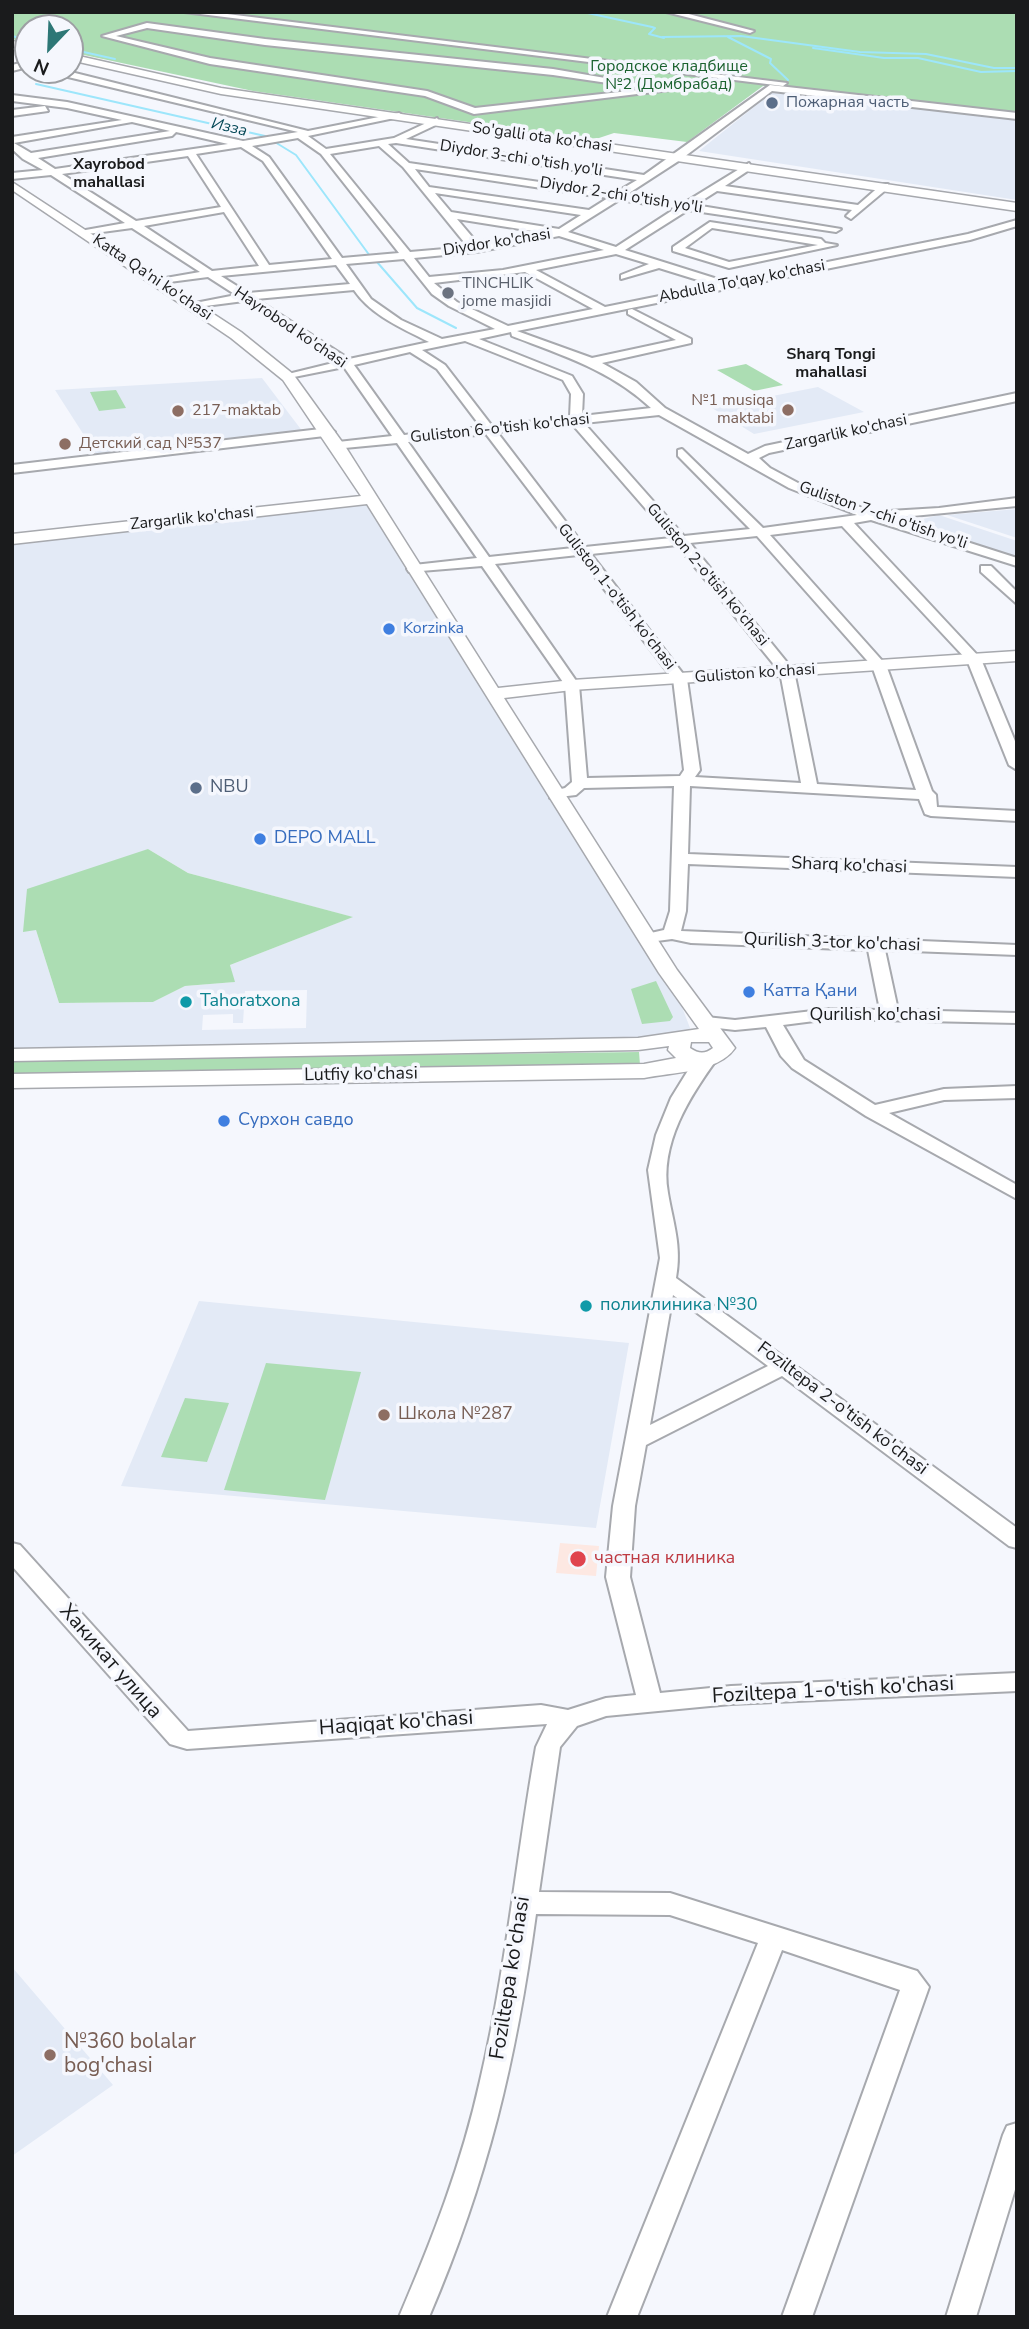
<!DOCTYPE html>
<meta charset="utf-8">
<style>
body{margin:0}
#map{position:relative;width:1029px;height:2329px;overflow:hidden;background:#f5f7fd;font-family:"Nunito Sans",sans-serif}
canvas{display:block}
.frame{position:absolute;inset:0;border:14px solid #1a1b1c;pointer-events:none}
.north{position:absolute;left:14px;top:14px;width:70px;height:70px;box-sizing:border-box;background:#f5f7fd;border:2px solid #9d9fa3;border-radius:50%;rotate:203deg;font-size:19px;font-weight:700;line-height:28px;text-align:center;color:#1a1b1c}
.north::after{content:'';display:block;margin:auto;width:24px;height:32px;background:#2d7776;clip-path:polygon(50% 0,100% 100%,50% 72%,0 100%)}
</style>
<div id="map">
<canvas width="1029" height="2329"></canvas>
<div class="frame"></div>
<div class="north">N</div>
</div>
<script>
const ctx = document.querySelector('canvas').getContext('2d');
ctx.lineJoin = 'round';
function fill(path, color) { ctx.fillStyle = color; ctx.fill(path, 'evenodd'); }
function strokePath(path, color, width, dash) { ctx.strokeStyle = color; ctx.lineWidth = width; ctx.lineCap = dash ? 'butt' : 'round'; ctx.setLineDash(dash || []); ctx.stroke(path); }
function write(font, color, halo, rows, align = 'center') {
  ctx.font = font + ' "Nunito Sans",sans-serif'; ctx.lineWidth = 7; ctx.setLineDash([]); ctx.textBaseline = 'middle'; ctx.strokeStyle = halo; ctx.fillStyle = color; for (const [text, x, y, turn = 0] of rows) {
    ctx.save(); ctx.translate(x, y); ctx.rotate((+turn || 0) * Math.PI / 180); ctx.textAlign = isNaN(turn) ? turn : align; if (halo) ctx.strokeText(text, 0, 0); ctx.fillText(text, 0, 0); ctx.restore();
  }
}
fill(new Path2D(`
 M 774,91 L 1017,119 L 1017,200 L 699,151 Z
 M 262,378 L 303,432 L 98,457 L 55,390 Z
 M 818,387 L 864,412 L 754,434 L 712,408 Z
 M 371,499 L 669,973 L 690,1028 L 689,1034 L 681,1039 L 12,1055 L 12,539 ZM 148,849 L 188,873 L 352,917 L 230,965 L 234,982 L 185,986 L 153,1002 L 59,1003 L 36,930 ZM 307,990 L 306,1028 L 202,1030 L 203,1015 L 233,1014 L 233,1023 L 243,1023 L 245,991 Z
 M 1017,509 L 1017,538 L 947,515 Z
 M 939,515 L 1017,541 L 1017,558 L 911,522 Z
 M 199,1301 L 629,1343 L 596,1528 L 121,1486 Z
 M 12,1967 L 113,2085 L 12,2156 Z`), '#e3eaf6');
fill(new Path2D(`
 M 560,1543 L 599,1546 L 596,1576 L 556,1573 Z`), '#fde8e2');
fill(new Path2D(`
 M 12,12 L 1017,12 L 1017,115 L 763,86 L 687,142 L 614,133 L 593,140 L 253,91 L 70,52 L 70,28 L 28,28 L 28,43 L 12,39 Z
 M 746,364 L 783,385 L 754,391 L 717,370 Z
 M 116,390 L 126,408 L 99,411 L 90,392 Z
 M 148,849 L 188,873 L 353,917 L 230,965 L 235,982 L 185,986 L 153,1002 L 59,1003 L 36,930 L 23,932 L 27,889 Z
 M 656,981 L 673,1017 L 670,1021 L 642,1024 L 631,989 Z
 M 639,1052 L 640,1065 L 12,1075 L 12,1060 Z
 M 266,1363 L 361,1372 L 325,1500 L 224,1490 Z
 M 185,1398 L 229,1403 L 207,1462 L 161,1457 Z`), '#acddb3');
strokePath(new Path2D(`
 M 583,12 L 652,27 L 655,28 L 649,34 L 664,38
 M 12,36 L 28,40
 M 662,37 L 741,36 L 860,52 L 926,54 L 994,68 L 1017,68
 M 728,37 L 771,59 L 770,63 L 788,80
 M 813,48 L 884,58 L 918,58 L 981,72 L 1017,71
 M 70,49 L 115,59
 M 36,84 L 265,136 L 296,155 L 370,256
 M 377,262 L 417,308 L 456,328`), '#9de6fb', 2);
const minor = new Path2D(`
 M 184,12 L 211,12 L 787,83 L 783,86 Z
 M 666,12 L 681,12 L 754,31 L 750,33 Z
 M 147,23 L 265,39 L 553,69 L 646,85 L 642,88 L 553,75 L 265,45 L 147,28 L 116,36 L 210,58 L 427,91 L 475,108 L 674,86 L 678,89 L 474,114 L 425,96 L 210,64 L 102,36 Z
 M 28,61 L 28,67 L 12,71 L 12,65 Z
 M 71,72 L 308,131 L 399,113 L 404,116 L 308,136 L 326,149 L 394,138 L 437,118 L 440,123 L 406,139 L 644,175 L 770,85 L 1017,113 L 1017,119 L 772,91 L 680,160 L 626,195 L 684,203 L 749,163 L 752,168 L 725,186 L 858,205 L 882,184 L 888,184 L 888,188 L 851,219 L 846,216 L 852,210 L 717,191 L 695,205 L 841,229 L 836,232 L 688,210 L 625,250 L 727,282 L 968,234 L 1017,220 L 1017,226 L 970,240 L 517,331 L 592,358 L 676,340 L 628,314 L 628,310 L 632,309 L 691,339 L 691,343 L 602,363 L 636,382 L 665,408 L 748,454 L 765,446 L 1017,393 L 1017,401 L 769,453 L 759,458 L 770,468 L 798,483 L 873,512 L 939,508 L 1017,498 L 1017,506 L 892,518 L 1017,558 L 1017,566 L 871,520 L 854,523 L 981,659 L 1017,746 L 1017,770 L 1009,765 L 967,660 L 842,526 L 770,535 L 886,665 L 932,791 L 936,795 L 937,807 L 1017,811 L 1017,821 L 931,816 L 925,814 L 919,799 L 690,786 L 688,854 L 1017,867 L 1017,877 L 688,864 L 686,911 L 681,931 L 1017,945 L 1017,955 L 885,950 L 898,1010 L 1017,1013 L 1017,1023 L 830,1019 L 783,1025 L 804,1060 L 875,1105 L 944,1089 L 1017,1086 L 1017,1098 L 944,1100 L 889,1113 L 1017,1185 L 1017,1199 L 866,1116 L 792,1068 L 781,1056 L 766,1027 L 735,1030 L 700,1026 L 697,1022 L 706,1017 L 735,1020 L 830,1009 L 880,1010 L 868,950 L 691,943 L 672,939 L 642,943 L 639,939 L 642,935 L 664,930 L 670,911 L 674,786 L 584,788 L 576,795 L 550,798 L 550,792 L 565,788 L 572,782 L 565,685 L 482,566 L 409,572 L 407,569 L 414,565 L 477,558 L 397,443 L 334,449 L 334,443 L 338,442 L 392,436 L 344,367 L 284,379 L 284,375 L 337,362 L 244,301 L 190,308 L 190,304 L 236,295 L 208,277 L 154,284 L 154,280 L 200,272 L 132,228 L 80,235 L 80,231 L 125,223 L 51,175 L 12,179 L 12,173 L 43,170 L 23,159 L 12,149 L 12,137 L 122,120 L 67,108 L 12,101 L 12,95 L 67,102 L 243,141 L 298,132 L 68,77 ZM 132,122 L 170,131 L 31,153 L 14,143 ZM 176,132 L 228,144 L 55,169 L 38,158 L 172,136 ZM 298,138 L 321,154 L 399,253 L 342,258 L 269,157 L 252,146 ZM 396,143 L 637,180 L 615,193 L 409,163 L 388,144 ZM 379,146 L 403,167 L 468,247 L 410,252 L 330,154 ZM 241,147 L 263,161 L 332,259 L 269,265 L 196,154 ZM 188,156 L 221,207 L 136,221 L 62,174 ZM 415,169 L 608,198 L 589,210 L 429,187 ZM 435,193 L 581,215 L 559,229 L 451,212 ZM 619,200 L 676,208 L 616,247 L 568,232 ZM 224,212 L 259,266 L 212,271 L 144,226 ZM 457,219 L 545,233 L 479,245 ZM 559,236 L 604,250 L 503,270 L 429,277 L 414,258 L 476,252 ZM 616,254 L 649,264 L 621,275 L 621,279 L 659,268 L 714,285 L 605,307 L 536,270 ZM 404,259 L 432,294 L 449,306 L 495,329 L 442,339 L 401,320 L 371,299 L 346,264 ZM 336,265 L 350,284 L 248,293 L 221,276 ZM 525,272 L 593,309 L 508,326 L 457,302 L 434,283 ZM 354,290 C 372,316 402,328 429,342 L 349,359 L 256,299 ZM 511,332 L 512,336 C 564,356 610,370 651,408 L 582,416 L 583,394 L 572,376 L 479,339 ZM 465,341 L 563,380 L 571,394 L 570,417 L 492,426 L 445,365 L 422,350 ZM 410,352 L 437,369 L 481,427 L 404,435 L 354,365 ZM 659,415 L 789,488 L 857,515 L 763,528 L 682,449 L 678,450 L 678,456 L 750,529 L 684,536 L 584,423 ZM 572,424 L 671,538 L 585,547 L 497,432 ZM 486,434 L 573,548 L 489,557 L 408,442 ZM 757,536 L 872,666 L 916,790 L 817,784 L 794,671 L 690,543 ZM 677,545 L 780,672 L 801,783 L 695,777 L 700,770 L 687,679 L 591,554 ZM 578,555 L 673,679 L 684,770 L 680,776 L 587,778 L 579,685 L 495,564 Z
 M 45,106 L 48,111 L 12,116 L 12,110 Z
 M 710,222 L 821,239 L 825,243 L 837,245 L 729,268 L 673,251 L 673,247 ZM 712,228 L 818,245 L 729,262 L 685,248 Z
 M 329,428 L 335,432 L 333,435 L 12,473 L 12,465 Z
 M 981,566 L 991,566 L 1017,592 L 1017,604 L 981,572 Z
 M 708,1054 L 717,1059 C 690,1096 659,1144 668,1193 C 673,1223 682,1246 676,1278 L 1017,1528 L 1017,1548 L 1009,1546 L 782,1376 L 646,1445 L 635,1506 L 630,1577 L 660,1693 L 731,1686 L 1017,1673 L 1017,1691 L 731,1704 L 606,1716 L 577,1726 L 560,1747 L 539,1892 L 670,1893 L 917,1971 L 929,1987 L 812,2317 L 782,2317 L 900,1990 L 782,1950 L 637,2317 L 607,2317 L 758,1943 L 670,1915 L 536,1914 C 516,2061 488,2179 429,2317 L 399,2317 C 432,2240 462,2163 480,2081 C 506,1971 516,1859 536,1747 L 547,1724 L 187,1749 L 170,1744 L 12,1566 L 12,1543 L 20,1545 L 188,1731 L 541,1705 L 568,1710 L 606,1698 L 636,1695 L 606,1577 L 613,1506 L 660,1258 L 648,1170 L 656,1135 L 671,1098 L 692,1064 ZM 673,1295 L 768,1366 L 650,1425 Z
 M 1017,2123 L 1017,2183 L 976,2317 L 946,2317 L 1003,2135 L 1007,2126 Z`);
const major = new Path2D(`
 M 12,41 L 28,44 L 28,50 L 12,47 Z
 M 70,54 L 221,88 L 1017,203 L 1017,211 L 221,94 L 70,60 Z
 M 12,182 L 241,332 L 293,374 L 345,446 L 498,688 L 572,680 L 1017,651 L 1017,661 L 572,690 L 504,698 L 677,970 L 735,1048 C 718,1073 672,1072 644,1078 L 12,1088 L 12,1074 L 644,1064 L 676,1058 L 668,1050 L 669,1046 L 638,1050 L 12,1061 L 12,1049 L 638,1038 L 699,1029 L 659,973 L 367,504 L 12,544 L 12,534 L 361,496 L 283,380 L 231,338 L 12,190 ZM 691,1042 L 709,1042 L 713,1048 C 705,1054 699,1054 690,1048 Z`);
strokePath(minor, '#a7a9ae', 4);
strokePath(major, '#a7a9ae', 3);
fill(minor, '#fff');
fill(major, '#fff');
for (const [x, y, r, color] of [
 [772,103,7,"#5c6f8a"],
 [448,293,7,"#6b7280"],
 [788,410,7,"#8d6e63"],
 [178,411,7,"#8d6e63"],
 [65,444,7,"#8d6e63"],
 [389,629,7,"#3f7fe0"],
 [196,788,7,"#5c6f8a"],
 [260,839,7,"#3f7fe0"],
 [749,992,7,"#3f7fe0"],
 [186,1002,7,"#0f9aa8"],
 [224,1121,7,"#3f7fe0"],
 [586,1306,7,"#0f9aa8"],
 [384,1415,7,"#8d6e63"],
 [578,1559,9,"#e0444e"],
 [50,2055,7,"#8d6e63"]
]) { const dot = new Path2D(); dot.arc(x, y, r, 0, 2 * Math.PI); ctx.fillStyle = color; ctx.fill(dot); strokePath(dot, '#f5f7fd', 2.5); }
write('16px', '#1b622f', '#f5f7fd', [
 ["Городское кладбище",669,67],
 ["№2 (Домбрабад)",669,85]
]);
write('16px', '#4e5e75', '#f5f7fd', [
 ["Пожарная часть",786,103]
], 'left');
write('italic 16px', '#054857', '#f5f7fd', [
 ["Изза",229,128,13]
]);
write('16px', '#1a1b1c', '#f5f7fd', [
 ["So'galli ota ko'chasi",542,138,8],
 ["Diydor 3-chi o'tish yo'li",521,159,9],
 ["Diydor 2-chi o'tish yo'li",621,196,9],
 ["Diydor ko'chasi",497,243,-9],
 ["Katta Qa'ni ko'chasi",152,278,34],
 ["Abdulla To'qay ko'chasi",742,282,-11],
 ["Hayrobod ko'chasi",290,328,34],
 ["Guliston 6-o'tish ko'chasi",500,429,-6],
 ["Zargarlik ko'chasi",846,433,-12],
 ["Guliston 7-chi o'tish yo'li",883,516,19],
 ["Zargarlik ko'chasi",192,519,-6],
 ["Guliston 2-o'tish ko'chasi",707,575,50],
 ["Guliston 1-o'tish ko'chasi",616,597,52],
 ["Guliston ko'chasi",755,674,-4]
]);
write('bold 16px', '#1a1b1c', '#f5f7fd', [
 ["Xayrobod",109,165],
 ["mahallasi",109,183],
 ["Sharq Tongi",831,355],
 ["mahallasi",831,373]
]);
write('16px', '#5b616d', '#f5f7fd', [
 ["TINCHLIK",462,284],
 ["jome masjidi",462,302]
], 'left');
write('16px', '#785e54', '#f5f7fd', [
 ["№1 musiqa",774,401,"right"],
 ["maktabi",774,419,"right"],
 ["217-maktab",192,411],
 ["Детский сад №537",79,444]
], 'left');
write('16px', '#366cbe', '#f5f7fd', [
 ["Korzinka",403,629]
], 'left');
write('18px', '#4e5e75', '#f5f7fd', [
 ["NBU",210,788]
], 'left');
write('18px', '#366cbe', '#f5f7fd', [
 ["DEPO MALL",274,839],
 ["Катта Қани",763,992],
 ["Сурхон савдо",238,1121]
], 'left');
write('18px', '#1a1b1c', '#f5f7fd', [
 ["Sharq ko'chasi",849,866,2],
 ["Qurilish 3-tor ko'chasi",832,943,2],
 ["Qurilish ko'chasi",875,1016],
 ["Lutfiy ko'chasi",361,1075,-1],
 ["Foziltepa 2-o'tish ko'chasi",842,1409,37]
]);
write('18px', '#0d838f', '#f5f7fd', [
 ["Tahoratxona",200,1002],
 ["поликлиника №30",600,1306]
], 'left');
write('18px', '#785e54', '#f5f7fd', [
 ["Школа №287",398,1415]
], 'left');
write('18px', '#be3a42', '#f5f7fd', [
 ["частная клиника",594,1559]
], 'left');
write('21px', '#1a1b1c', '#f5f7fd', [
 ["Хакикат улица",110,1662,49],
 ["Foziltepa 1-o'tish ko'chasi",833,1691,-3],
 ["Haqiqat ko'chasi",396,1724,-4],
 ["Foziltepa ko'chasi",511,1978,-81]
]);
write('21px', '#785e54', '#f5f7fd', [
 ["№360 bolalar",64,2043],
 ["bog'chasi",64,2067]
], 'left');
</script>
